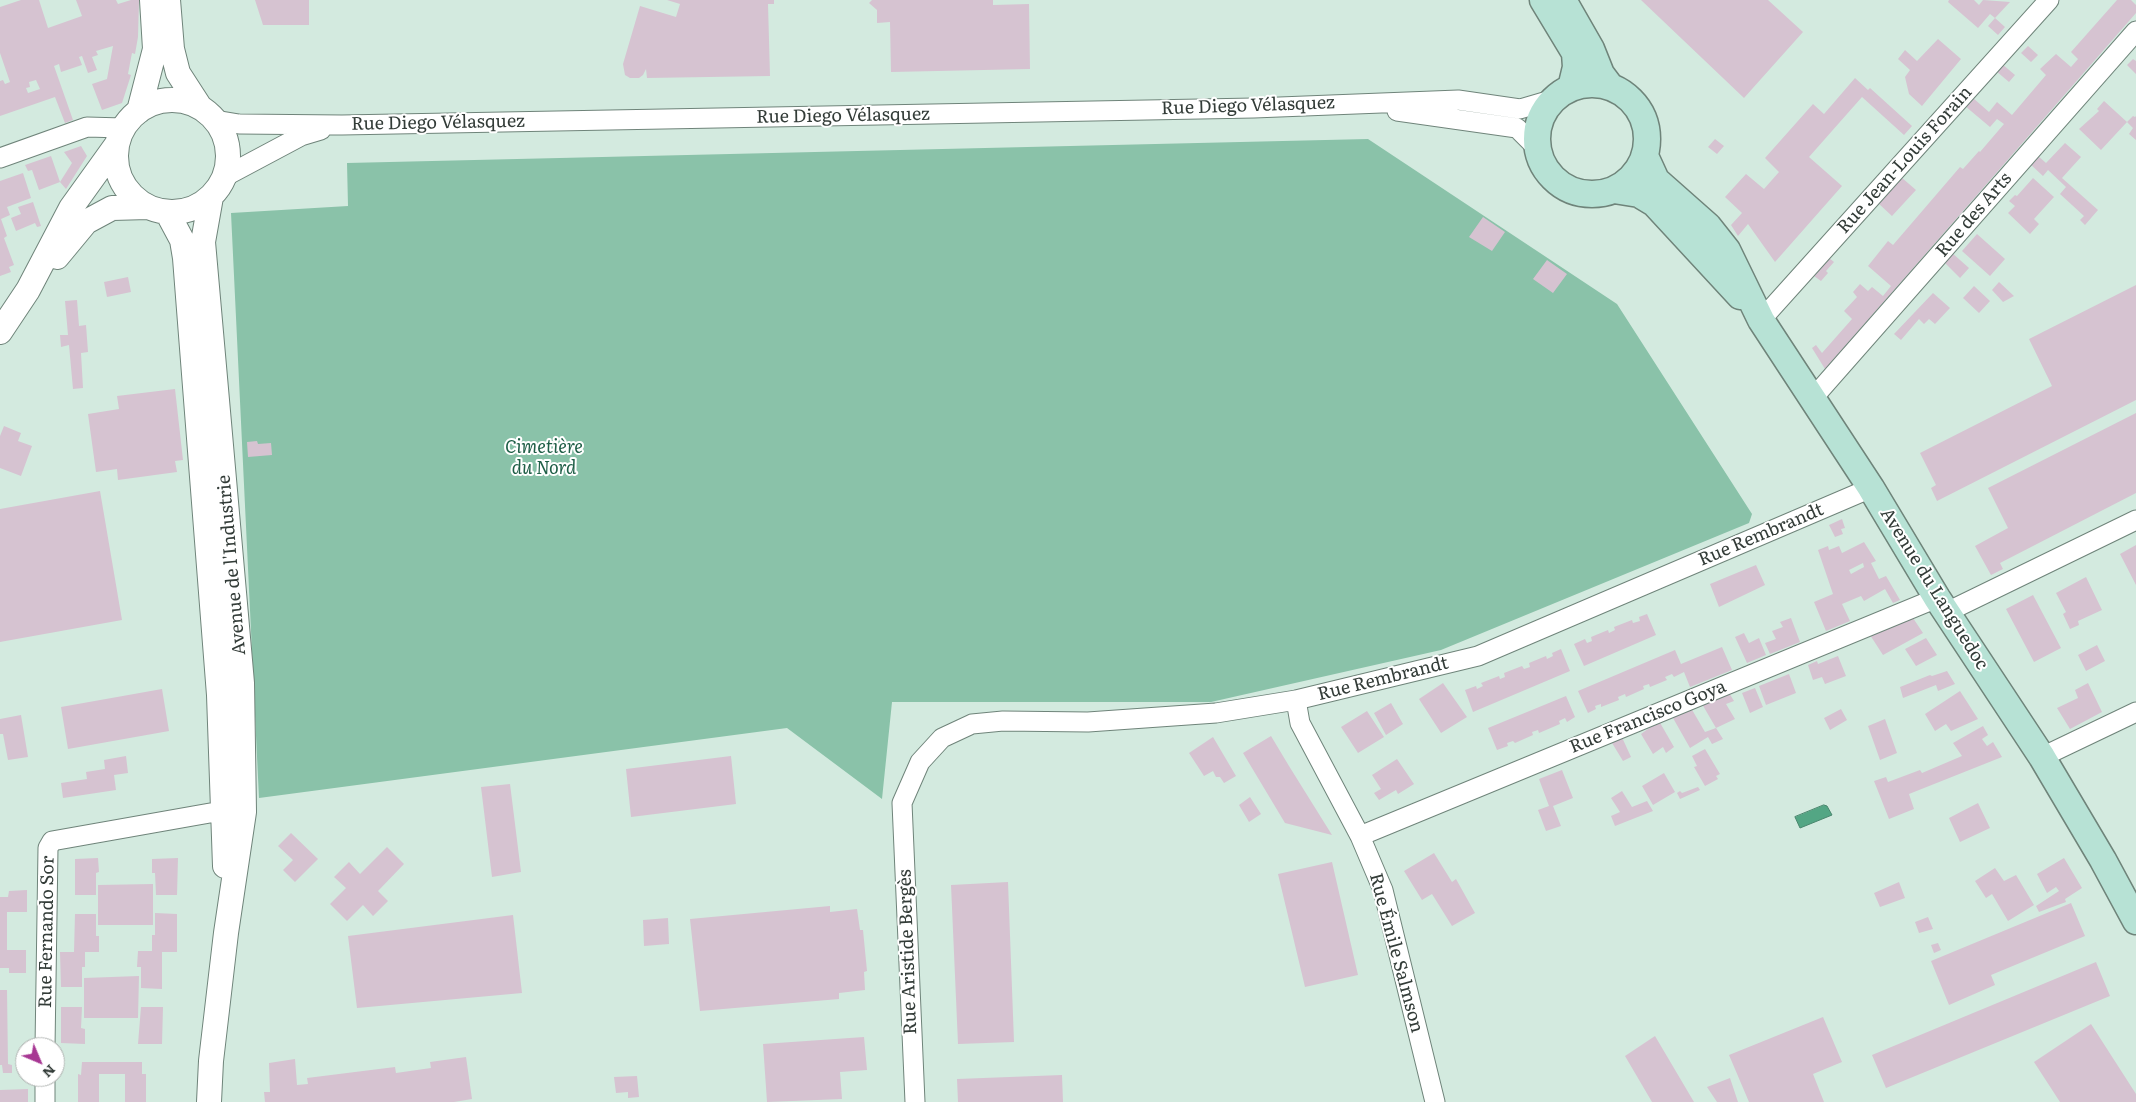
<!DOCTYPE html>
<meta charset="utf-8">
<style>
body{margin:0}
#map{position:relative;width:2136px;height:1102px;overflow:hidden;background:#d3eadf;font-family:Literata,serif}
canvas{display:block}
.north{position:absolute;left:15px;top:1037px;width:50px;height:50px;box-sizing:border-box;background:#fff;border:1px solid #adb1af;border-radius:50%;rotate:135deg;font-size:14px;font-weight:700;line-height:20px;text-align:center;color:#333c38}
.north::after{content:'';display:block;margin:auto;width:18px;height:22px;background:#a73793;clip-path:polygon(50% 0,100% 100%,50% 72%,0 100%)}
</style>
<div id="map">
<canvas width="2136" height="1102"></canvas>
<div class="north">N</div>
</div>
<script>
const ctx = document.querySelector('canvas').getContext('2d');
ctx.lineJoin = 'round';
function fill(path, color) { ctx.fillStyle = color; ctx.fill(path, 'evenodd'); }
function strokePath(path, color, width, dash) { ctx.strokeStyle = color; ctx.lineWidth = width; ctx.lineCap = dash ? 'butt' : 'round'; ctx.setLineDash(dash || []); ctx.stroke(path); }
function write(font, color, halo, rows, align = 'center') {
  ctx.font = font + ' Literata,serif'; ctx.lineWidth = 4; ctx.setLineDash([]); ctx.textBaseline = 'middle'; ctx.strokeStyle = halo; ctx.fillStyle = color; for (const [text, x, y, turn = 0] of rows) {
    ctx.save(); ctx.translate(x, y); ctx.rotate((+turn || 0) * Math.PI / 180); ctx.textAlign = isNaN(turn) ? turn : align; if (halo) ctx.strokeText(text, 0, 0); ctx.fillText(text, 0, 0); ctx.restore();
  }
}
fill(new Path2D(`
 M 1368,139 L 1617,304 L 1752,514 L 1749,523 L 1441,650 L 1211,702 L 892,702 L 882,799 L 787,728 L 259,798 L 231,213 L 348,206 L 347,163 Z`), '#8ac2a9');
const water = new Path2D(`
 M 1824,805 L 1827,806 L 1832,815 L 1800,828 L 1795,817 Z`);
fill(water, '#53a684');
strokePath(water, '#49866d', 1);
fill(new Path2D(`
 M 21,0 L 39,0 L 48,28 L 82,16 L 76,0 L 116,0 L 118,4 L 131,0 L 139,0 L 138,37 L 135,54 L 132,53 L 131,58 L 128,74 L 131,75 L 122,103 L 102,110 L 92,84 L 107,79 L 113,46 L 96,51 L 98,55 L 92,57 L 97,70 L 88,73 L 82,56 L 79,57 L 82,65 L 61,72 L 59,64 L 54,66 L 73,120 L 65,123 L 55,97 L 0,116 L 0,81 L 3,80 L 5,84 L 10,82 L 0,53 L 0,7 ZM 36,80 L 40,89 L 28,93 L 26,88 L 30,87 L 29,82 Z
 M 255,0 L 309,0 L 309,25 L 263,25 Z
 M 667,0 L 774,0 L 774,4 L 768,4 L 770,76 L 647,78 L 646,69 L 643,75 L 639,78 L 630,78 L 625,75 L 623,64 L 640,6 L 676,17 L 680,4 Z
 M 872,0 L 993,0 L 993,5 L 1029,4 L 1030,69 L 891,72 L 890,22 L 877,23 L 877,10 L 869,3 Z
 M 1641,0 L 1768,0 L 1803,32 L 1744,98 Z
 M 1949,0 L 1974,0 L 1979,5 L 1983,0 L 2010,2 L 1995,18 L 1990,14 L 1978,28 L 1948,2 Z
 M 2117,0 L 2131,0 L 2136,5 L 2136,13 L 1825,369 L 1812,348 L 1816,345 L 1822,353 L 1852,319 L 1844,311 L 1857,297 L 1853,292 L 1860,284 L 1868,291 L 1872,287 L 1883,296 L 1891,286 L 1868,266 L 1888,241 L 1893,245 L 1960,167 L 1963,169 L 1979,151 L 1980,152 L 2004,124 L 1997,119 L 1990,127 L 1965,106 L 1973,98 L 1989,112 L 1997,102 L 2012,115 L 2046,75 L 2040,69 L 2056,54 L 2071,67 L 2078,59 L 2071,52 Z
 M 1995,18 L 2005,27 L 1998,35 L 1988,26 Z
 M 1938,39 L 1961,59 L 1922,106 L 1909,94 L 1905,77 L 1910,70 L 1898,59 L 1905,50 L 1917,61 Z
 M 2028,46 L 2038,55 L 2031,62 L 2021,53 Z
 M 2133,59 L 2136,61 L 2136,74 L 2127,65 Z
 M 2002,64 L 2015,75 L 2009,82 L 1996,71 Z
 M 1855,78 L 1868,90 L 1870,88 L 1912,126 L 1904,135 L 1862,97 L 1809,157 L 1842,186 L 1775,262 L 1748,224 L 1738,236 L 1731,225 L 1742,213 L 1725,197 L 1746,174 L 1764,189 L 1779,172 L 1765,158 L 1813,104 L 1824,114 Z
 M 2104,101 L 2127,122 L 2101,150 L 2079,129 L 2099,111 L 2097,109 Z
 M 2133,116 L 2135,117 L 2136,116 L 2136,140 L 2129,134 L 2133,128 L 2127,122 Z
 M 1715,139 L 1724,146 L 1717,154 L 1708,147 Z
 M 2065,143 L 2081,157 L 2062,178 L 2098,210 L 2085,225 L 2080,220 L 2084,216 L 2060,194 L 2066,187 L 2048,170 L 2043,176 L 2029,163 L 2037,155 L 2046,163 Z
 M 81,146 L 87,156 L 66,189 L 60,182 L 39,190 L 32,170 L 28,171 L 25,165 L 51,156 L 60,182 L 72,163 L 64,152 Z
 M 23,173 L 31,198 L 7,207 L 10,215 L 1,219 L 7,236 L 4,238 L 14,265 L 9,267 L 11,272 L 0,276 L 0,181 Z
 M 1901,177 L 1916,190 L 1892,216 L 1878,203 Z
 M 2033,178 L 2054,197 L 2034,219 L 2039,224 L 2030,234 L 2008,213 L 2015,206 L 2009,201 L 2015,195 L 2017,196 Z
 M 33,202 L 41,226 L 37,227 L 35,223 L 16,231 L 11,218 L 21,214 L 18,207 Z
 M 1483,217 L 1505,232 L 1492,251 L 1469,237 Z
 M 1977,234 L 2005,259 L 1990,276 L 1962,251 Z
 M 1951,252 L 1969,268 L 1960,278 L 1943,261 Z
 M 1829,258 L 1834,262 L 1826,271 L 1828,273 L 1821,281 L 1814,276 Z
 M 1547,260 L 1567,274 L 1553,293 L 1533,279 Z
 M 128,277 L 131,292 L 107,297 L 104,282 Z
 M 1999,282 L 2014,296 L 2003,302 L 1992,290 Z
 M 2136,285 L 2136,400 L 1937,501 L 1931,488 L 1936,485 L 1920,453 L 2052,386 L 2029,339 Z
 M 1974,286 L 1990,301 L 1979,313 L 1963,298 Z
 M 1933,293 L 1950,308 L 1935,324 L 1929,319 L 1924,324 L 1919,319 L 1901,340 L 1894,334 Z
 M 77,300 L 79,326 L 86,325 L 88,352 L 81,353 L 83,388 L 73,389 L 69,345 L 61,347 L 60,335 L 68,335 L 65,301 Z
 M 175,389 L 183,460 L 175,461 L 177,472 L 118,480 L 117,469 L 96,472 L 88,414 L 119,409 L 117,396 Z
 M 2136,413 L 2136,493 L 2000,563 L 2003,569 L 1991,575 L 1975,546 L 2008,528 L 1988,488 Z
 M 4,426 L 21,433 L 18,441 L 32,446 L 21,476 L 0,468 L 0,436 Z
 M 257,441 L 258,444 L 271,443 L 272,455 L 248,457 L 247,442 Z
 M 100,491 L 122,620 L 0,642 L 0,509 Z
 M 1842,519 L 1845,528 L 1841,529 L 1843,534 L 1835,537 L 1829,525 Z
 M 1864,542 L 1876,561 L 1871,563 L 1879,579 L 1886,576 L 1900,600 L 1893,603 L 1885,589 L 1864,601 L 1861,596 L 1842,604 L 1850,621 L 1826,631 L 1814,602 L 1833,594 L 1818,550 L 1828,546 L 1829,550 L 1839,546 L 1842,553 ZM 1863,563 L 1864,567 L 1851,574 L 1849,570 Z
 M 2136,545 L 2136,585 L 2120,554 Z
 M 1756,565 L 1765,585 L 1719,607 L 1710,584 Z
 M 2086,577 L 2102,610 L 2078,621 L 2079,625 L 2070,629 L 2063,614 L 2066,612 L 2056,593 Z
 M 2033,595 L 2061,648 L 2034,662 L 2006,609 Z
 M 1647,614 L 1656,635 L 1584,666 L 1574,644 L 1585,639 L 1587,643 L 1592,641 L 1591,637 L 1608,630 L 1609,633 L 1615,630 L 1614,627 L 1632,620 L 1633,623 L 1640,621 L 1639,617 Z
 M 1911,615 L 1923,633 L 1883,655 L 1870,635 Z
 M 1791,618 L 1800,642 L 1770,654 L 1765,643 L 1776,639 L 1772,631 L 1783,627 L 1780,622 Z
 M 1744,633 L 1749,643 L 1759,638 L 1766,655 L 1747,663 L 1735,637 Z
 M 1926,638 L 1937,655 L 1916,666 L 1905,649 Z
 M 2097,645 L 2105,661 L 2086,671 L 2078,655 Z
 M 1722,647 L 1732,670 L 1690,687 L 1684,672 L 1674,677 L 1672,674 L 1665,677 L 1667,680 L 1650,687 L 1649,684 L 1643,686 L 1644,689 L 1626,697 L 1625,694 L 1618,697 L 1619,700 L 1601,707 L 1601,704 L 1595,706 L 1596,709 L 1588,713 L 1578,691 L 1675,650 L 1681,664 Z
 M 1561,649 L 1570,671 L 1473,712 L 1465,690 L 1476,686 L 1477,689 L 1483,686 L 1481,683 L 1499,676 L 1500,679 L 1505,677 L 1504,673 L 1522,666 L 1524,669 L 1530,667 L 1529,663 L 1546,656 L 1547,659 L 1553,656 L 1552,653 Z
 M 1838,656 L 1846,676 L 1825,684 L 1822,677 L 1813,680 L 1808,665 L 1817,661 L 1818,664 Z
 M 1947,671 L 1955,684 L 1938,691 L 1936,685 L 1903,698 L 1900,687 L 1930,675 L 1932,676 Z
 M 1789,674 L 1796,693 L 1766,705 L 1759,686 Z
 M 1443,683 L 1467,717 L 1441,733 L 1419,699 Z
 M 2088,683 L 2102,712 L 2070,729 L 2057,708 L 2078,698 L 2075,690 Z
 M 1726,688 L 1734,701 L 1726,704 L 1735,719 L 1716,728 L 1723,739 L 1712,744 L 1708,737 L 1690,748 L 1673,718 L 1691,708 L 1705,732 L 1716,728 L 1702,704 Z
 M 1755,688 L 1763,707 L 1750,713 L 1742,693 Z
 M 162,689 L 169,731 L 68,749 L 61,707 Z
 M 1960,691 L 1978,719 L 1951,731 L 1946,724 L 1935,731 L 1925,714 Z
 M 1566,696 L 1575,717 L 1567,722 L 1565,718 L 1559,721 L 1560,724 L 1539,733 L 1538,730 L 1532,732 L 1533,735 L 1515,743 L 1513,741 L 1507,743 L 1508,746 L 1497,750 L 1488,728 Z
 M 1391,703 L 1403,724 L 1386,735 L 1374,713 Z
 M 1841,709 L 1847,720 L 1830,730 L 1824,718 Z
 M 1367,711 L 1384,737 L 1358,753 L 1341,727 Z
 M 21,715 L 28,757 L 8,760 L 3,734 L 0,734 L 0,719 Z
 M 1885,719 L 1897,753 L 1880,760 L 1868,726 Z
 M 1659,721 L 1674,747 L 1666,753 L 1663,747 L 1653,754 L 1641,734 Z
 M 1983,726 L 1988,735 L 1982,739 L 1987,746 L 1993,742 L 2002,757 L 1909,794 L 1914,809 L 1889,819 L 1874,781 L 1886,777 L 1888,782 L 1920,770 L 1922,773 L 1962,756 L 1953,743 Z
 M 1620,733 L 1631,757 L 1623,761 L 1609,738 Z
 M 1271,736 L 1289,766 L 1332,835 L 1285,823 L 1243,753 Z
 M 1213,737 L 1236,776 L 1224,783 L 1220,777 L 1216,777 L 1213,771 L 1204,776 L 1189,753 Z
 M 1705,749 L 1720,774 L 1716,776 L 1718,779 L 1705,786 L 1694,767 L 1697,766 L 1692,756 Z
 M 126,756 L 128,773 L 114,775 L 116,790 L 63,798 L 61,783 L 87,779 L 86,772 L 105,769 L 104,760 Z
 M 731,756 L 736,804 L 631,817 L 626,769 Z
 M 1397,759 L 1414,784 L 1398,794 L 1396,790 L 1379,800 L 1374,793 L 1381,789 L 1372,775 Z
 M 1562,770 L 1573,798 L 1553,806 L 1561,826 L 1546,831 L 1538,810 L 1549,806 L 1539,779 Z
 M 1664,773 L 1675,792 L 1653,805 L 1642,786 Z
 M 510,784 L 521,872 L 492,877 L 481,787 Z
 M 1698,787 L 1700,790 L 1680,799 L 1677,793 L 1680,791 L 1682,793 Z
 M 1622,791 L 1632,807 L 1647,801 L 1653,811 L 1615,826 L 1611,816 L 1620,812 L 1611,798 Z
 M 1250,797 L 1261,814 L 1249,822 L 1239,805 Z
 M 1978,803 L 1990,828 L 1960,842 L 1949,818 Z
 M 291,833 L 318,859 L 295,882 L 283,870 L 293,860 L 278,846 Z
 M 387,847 L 404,864 L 378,891 L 388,901 L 373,916 L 363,905 L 347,921 L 330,904 L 346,888 L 334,877 L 349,862 L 360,874 Z
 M 1434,853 L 1452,882 L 1456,879 L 1475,913 L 1452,926 L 1432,894 L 1422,900 L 1404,871 Z
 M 98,858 L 99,872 L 96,873 L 96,895 L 75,895 L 75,859 Z
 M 178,858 L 177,895 L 156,895 L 155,873 L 152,873 L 152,859 Z
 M 2064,858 L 2082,888 L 2065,899 L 2066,902 L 2039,912 L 2036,906 L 2059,891 L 2056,887 L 2047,893 L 2037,874 Z
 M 1332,862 L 1358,975 L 1305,987 L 1278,874 Z
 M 1995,868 L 2004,881 L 2016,875 L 2034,905 L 2008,921 L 1992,894 L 1986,898 L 1975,881 Z
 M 1008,882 L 1014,1042 L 958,1044 L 951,885 Z
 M 1899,882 L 1905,898 L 1880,907 L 1874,893 Z
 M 153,884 L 153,925 L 98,925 L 98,885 Z
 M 27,890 L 27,912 L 7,912 L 7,950 L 26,950 L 26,973 L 9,973 L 9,968 L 0,968 L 0,897 L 8,897 L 9,891 Z
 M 2071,903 L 2085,936 L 1991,975 L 1995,985 L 1949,1005 L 1931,961 Z
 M 830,906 L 830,912 L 857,909 L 860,930 L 863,930 L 867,971 L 864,972 L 865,990 L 839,993 L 839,999 L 700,1011 L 690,919 Z
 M 155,913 L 177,914 L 177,952 L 162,952 L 162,989 L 141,988 L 141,967 L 137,967 L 138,951 L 152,951 L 152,935 L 155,935 Z
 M 75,914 L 96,914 L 96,936 L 99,936 L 99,952 L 85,952 L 85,967 L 82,967 L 82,987 L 61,987 L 60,952 L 74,952 Z
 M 513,915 L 522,993 L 357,1008 L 348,936 Z
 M 1928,917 L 1933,929 L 1919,933 L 1915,922 Z
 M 668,918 L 669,944 L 644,946 L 643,920 Z
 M 1938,943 L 1941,950 L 1934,953 L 1931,945 Z
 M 2096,962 L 2110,996 L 1886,1088 L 1872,1055 Z
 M 139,976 L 138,1018 L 84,1018 L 84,978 Z
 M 0,990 L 7,990 L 8,1064 L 12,1065 L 12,1073 L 3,1073 L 2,1065 L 0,1065 Z
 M 61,1007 L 82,1007 L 81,1028 L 85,1029 L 85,1044 L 61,1043 Z
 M 141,1007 L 163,1007 L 162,1044 L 138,1044 Z
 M 1823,1017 L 1842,1062 L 1813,1074 L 1824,1102 L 1749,1102 L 1729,1055 Z
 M 2091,1024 L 2136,1094 L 2136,1102 L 2060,1102 L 2034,1062 Z
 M 1655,1036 L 1694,1102 L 1652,1102 L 1625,1056 Z
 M 864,1037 L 867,1070 L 840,1072 L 842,1099 L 767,1102 L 763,1044 Z
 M 466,1057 L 472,1099 L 454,1102 L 265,1102 L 264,1092 L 270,1092 L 269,1063 L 295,1059 L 297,1085 L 308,1084 L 307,1078 L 395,1067 L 396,1073 L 431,1068 L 430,1062 Z
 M 82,1062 L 142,1062 L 142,1074 L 146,1074 L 146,1102 L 125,1102 L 125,1074 L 99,1074 L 99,1102 L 78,1102 L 78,1074 L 81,1075 Z
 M 1062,1075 L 1063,1102 L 958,1102 L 957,1079 Z
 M 637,1076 L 639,1097 L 628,1098 L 628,1092 L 616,1093 L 614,1077 Z
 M 1730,1078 L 1738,1102 L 1717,1102 L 1707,1087 Z
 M 28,1089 L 28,1102 L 0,1102 L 0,1090 Z`), '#d6c3d1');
const minor = new Path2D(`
 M 1397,111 L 1517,128 L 1538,149
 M 215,120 L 239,124 L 342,125 L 1254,108 L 1458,100 L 1520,109 L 1554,99
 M 0,158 L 87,127 L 123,128
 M 224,177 L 301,136 L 321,130
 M 1761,320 L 2049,0
 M 1813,398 L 2136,31
 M 1947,612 L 2136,520
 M 1296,700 L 1300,723 L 1360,836 L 1383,890 L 1435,1102
 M 2042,757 L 2136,712
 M 1360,836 L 1937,598
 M 45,1047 L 48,848 L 52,841 L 210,813 L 236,813
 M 45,1102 L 45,1077
 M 915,1102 L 902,803 L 920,762 L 942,738 L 972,724 L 1003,721 L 1088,722 L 1216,713 L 1296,700 L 1478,656 L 1871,488`);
const tertiary = new Path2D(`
 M 168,0 L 172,49 L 178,73 L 200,107
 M116 156a56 56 0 1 1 112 0a56 56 0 1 1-112 0Z
 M 139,111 L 155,49 L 152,0
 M 167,212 L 182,240 L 185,258 L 219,695 L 225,866
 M 57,257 L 86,222 L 112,208 L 148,207
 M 0,332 L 28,290 L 71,208 L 117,144
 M 209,1102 L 211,1061 L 226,933 L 244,812 L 242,683 L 203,242 L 211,197`);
const secondary = new Path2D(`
 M 1543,0 L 1575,53 L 1576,67 L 1571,88
 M 1563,0 L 1591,49 L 1601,74 L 1610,86
 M1537 139a55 55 0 1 1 110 0a55 55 0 1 1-110 0Z
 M 1645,156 L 1656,180 L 1708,226 L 1727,250 L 1761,320 L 1871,488 L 1937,598 L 2042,757 L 2103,860 L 2136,921
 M 1614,190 L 1639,194 L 1654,203 L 1740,296`);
strokePath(minor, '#6f847a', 21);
strokePath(tertiary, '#6f847a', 26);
strokePath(secondary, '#6f847a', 29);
strokePath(minor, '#fff', 19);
strokePath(tertiary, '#fff', 24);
strokePath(secondary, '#b7e2d5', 26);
write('18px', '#333c38', '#fff', [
 ["Rue Diego Vélasquez",1248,106,-2],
 ["Rue Diego Vélasquez",843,116,-1],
 ["Rue Diego Vélasquez",438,123,-1],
 ["Rue Jean-Louis Forain",1905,160,-48],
 ["Rue des Arts",1974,215,-49],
 ["Rue Rembrandt",1761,535,-23],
 ["Avenue de l'Industrie",232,565,-95],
 ["Avenue du Languedoc",1934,589,58],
 ["Rue Rembrandt",1383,679,-14],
 ["Rue Francisco Goya",1648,717,-22],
 ["Rue Fernando Sor",47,932,-89],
 ["Rue Aristide Bergès",908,952,-92],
 ["Rue Émile Salmson",1396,953,75]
]);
write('italic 18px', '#1e5e46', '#fff', [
 ["Cimetière",544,448],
 ["du Nord",544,469]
]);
</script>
